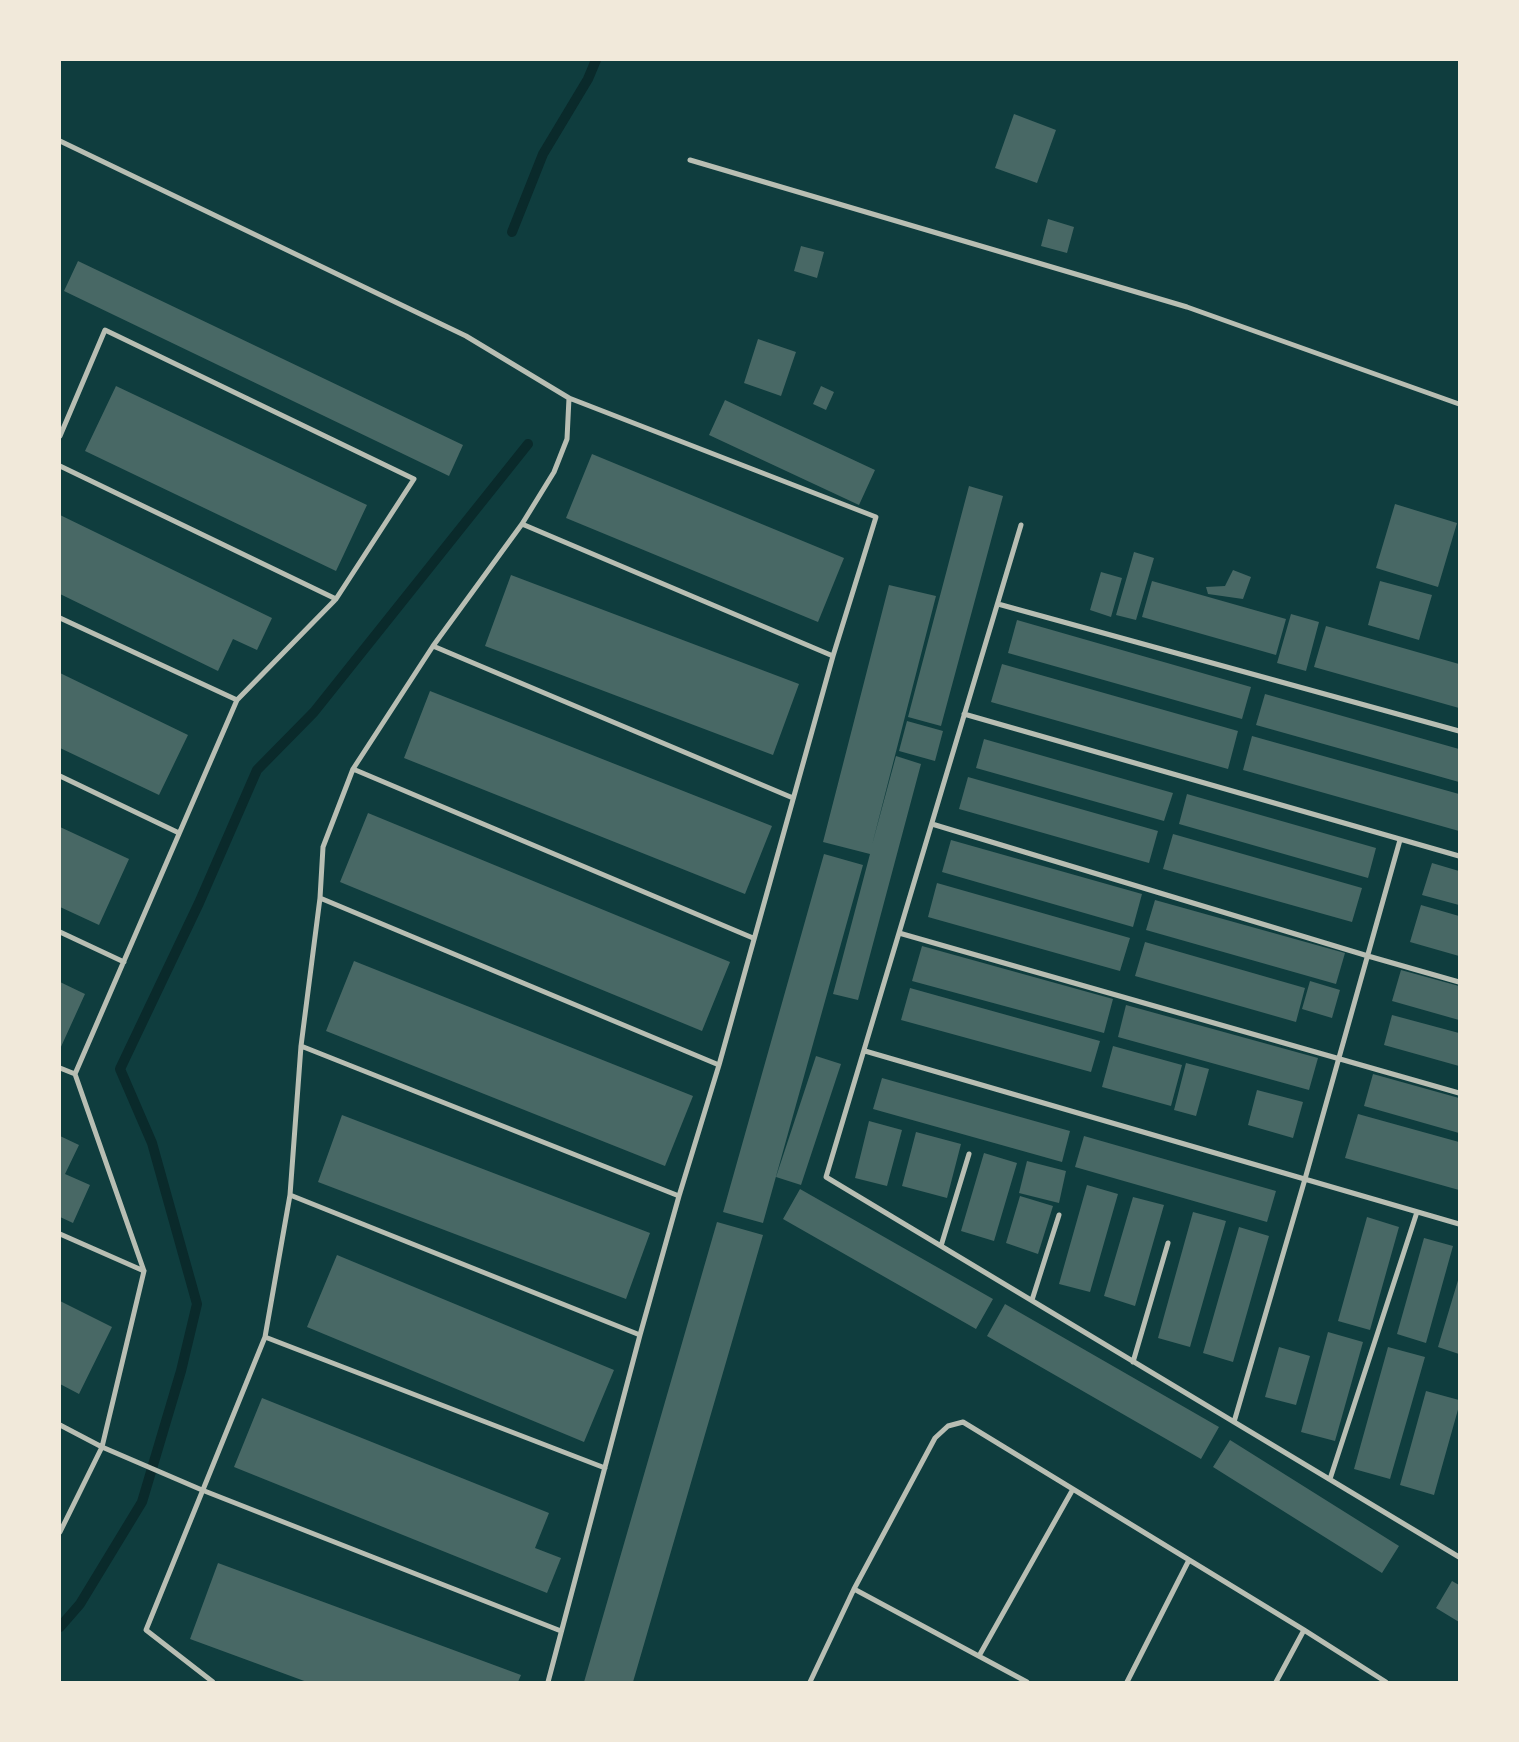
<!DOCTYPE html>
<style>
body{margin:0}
#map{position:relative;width:1519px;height:1742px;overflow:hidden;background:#0f3d3e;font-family:Manrope,sans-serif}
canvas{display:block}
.frame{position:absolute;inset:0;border:61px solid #f1e9da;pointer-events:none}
</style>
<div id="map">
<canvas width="1519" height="1742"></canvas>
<div class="frame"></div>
</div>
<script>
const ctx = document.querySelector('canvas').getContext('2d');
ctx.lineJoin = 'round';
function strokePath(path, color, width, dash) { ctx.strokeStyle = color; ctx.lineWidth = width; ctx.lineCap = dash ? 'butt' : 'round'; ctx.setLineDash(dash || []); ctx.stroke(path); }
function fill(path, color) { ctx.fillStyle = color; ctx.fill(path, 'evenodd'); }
strokePath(new Path2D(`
 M 512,232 L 543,154 L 588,79 L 596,60
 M 60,1627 L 80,1604 L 142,1502 L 181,1371 L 197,1304 L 152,1143 L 120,1069 L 199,903 L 257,770 L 314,712 L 528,444`), '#0a2a2b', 10);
fill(new Path2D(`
 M 1014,114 L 1056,130 L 1037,183 L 995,168 Z
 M 1048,219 L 1074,227 L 1067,253 L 1041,246 Z
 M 801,246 L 824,252 L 817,278 L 794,271 Z
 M 78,261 L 463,445 L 449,476 L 64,291 Z
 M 758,339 L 796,352 L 781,396 L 744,383 Z
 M 116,386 L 367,505 L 336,571 L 85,451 Z
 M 821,386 L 834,392 L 826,410 L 813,404 Z
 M 725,400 L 875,470 L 859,505 L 709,435 Z
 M 592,454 L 844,558 L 818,622 L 566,518 Z
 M 969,486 L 1003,496 L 941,726 L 908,717 Z
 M 1395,504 L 1457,523 L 1438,587 L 1376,568 Z
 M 60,515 L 272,618 L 257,650 L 233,639 L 218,671 L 60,594 Z
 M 1134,552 L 1154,558 L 1136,620 L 1116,615 Z
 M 1233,570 L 1251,577 L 1243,599 L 1208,594 L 1206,587 L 1225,586 Z
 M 1101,572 L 1122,578 L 1111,617 L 1090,610 Z
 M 511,575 L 799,684 L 773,755 L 485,646 Z
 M 1152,581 L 1286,619 L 1276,655 L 1142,617 Z
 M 1380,581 L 1432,595 L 1419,640 L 1368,625 Z
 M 889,585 L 936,596 L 872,845 L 896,756 L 921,764 L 858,1000 L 833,994 L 870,854 L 823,842 Z
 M 1291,614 L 1319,622 L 1306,671 L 1277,663 Z
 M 1017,620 L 1251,687 L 1242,719 L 1008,653 Z
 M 1326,626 L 1459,664 L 1459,708 L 1314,667 Z
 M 1002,664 L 1238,731 L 1228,769 L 991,702 Z
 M 60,673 L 188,735 L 159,795 L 60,748 Z
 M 430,691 L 772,826 L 745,894 L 404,758 Z
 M 1265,694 L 1459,749 L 1459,782 L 1256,725 Z
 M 907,721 L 943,731 L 935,761 L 899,751 Z
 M 1252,736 L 1459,794 L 1459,831 L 1243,770 Z
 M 984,739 L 1173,793 L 1164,821 L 976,768 Z
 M 968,777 L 1158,831 L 1149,863 L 959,809 Z
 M 1187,794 L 1376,848 L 1368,878 L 1179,824 Z
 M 368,813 L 730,962 L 702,1031 L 340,882 Z
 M 60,827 L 129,859 L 99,925 L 60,907 Z
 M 1173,834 L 1362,888 L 1352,922 L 1163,869 Z
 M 951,840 L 1142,894 L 1133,927 L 942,872 Z
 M 824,854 L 863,865 L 763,1223 L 723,1212 Z
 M 1432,863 L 1459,871 L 1459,905 L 1422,895 Z
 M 937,883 L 1130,938 L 1120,971 L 928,917 Z
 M 1155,900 L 1345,953 L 1336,984 L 1146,930 Z
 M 1421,905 L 1459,916 L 1459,956 L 1410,942 Z
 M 1145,942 L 1305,988 L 1296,1022 L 1135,976 Z
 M 922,946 L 1113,999 L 1104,1033 L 912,981 Z
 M 354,961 L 693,1096 L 665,1166 L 326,1031 Z
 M 1401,970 L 1459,986 L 1459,1020 L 1392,1001 Z
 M 1310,981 L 1340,990 L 1332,1018 L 1302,1009 Z
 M 60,982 L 85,994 L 60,1049 Z
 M 910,988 L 1100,1041 L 1091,1072 L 901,1020 Z
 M 1126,1005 L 1318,1058 L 1309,1090 L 1118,1037 Z
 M 1392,1015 L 1459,1033 L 1459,1066 L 1384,1045 Z
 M 1113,1046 L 1182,1065 L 1171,1106 L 1102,1087 Z
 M 816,1056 L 841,1064 L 801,1185 L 776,1177 Z
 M 1186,1063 L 1209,1069 L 1196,1116 L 1174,1110 Z
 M 1373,1074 L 1459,1098 L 1459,1133 L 1364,1106 Z
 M 882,1078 L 1070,1131 L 1062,1162 L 873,1109 Z
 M 1257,1090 L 1303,1102 L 1293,1138 L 1248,1125 Z
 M 1358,1114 L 1459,1142 L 1459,1190 L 1345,1158 Z
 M 342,1115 L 650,1233 L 626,1299 L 318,1182 Z
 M 869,1121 L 902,1130 L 887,1186 L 855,1178 Z
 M 916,1132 L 961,1144 L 947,1198 L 902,1186 Z
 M 60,1136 L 79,1145 L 65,1174 L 90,1185 L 73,1223 L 60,1217 Z
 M 1084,1136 L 1276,1191 L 1267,1222 L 1075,1167 Z
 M 984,1153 L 1017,1163 L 994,1241 L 961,1231 Z
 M 1027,1161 L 1066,1171 L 1059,1203 L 1019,1193 Z
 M 1087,1185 L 1118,1194 L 1090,1292 L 1059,1284 Z
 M 800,1189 L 993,1299 L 976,1329 L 783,1219 Z
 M 1020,1196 L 1053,1206 L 1038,1254 L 1006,1243 Z
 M 1133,1197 L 1164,1205 L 1135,1306 L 1104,1296 Z
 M 1193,1212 L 1226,1221 L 1190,1347 L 1158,1338 Z
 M 1367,1217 L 1399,1227 L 1370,1330 L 1338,1321 Z
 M 717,1222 L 763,1235 L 633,1682 L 584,1682 Z
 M 1239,1227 L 1269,1236 L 1233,1362 L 1203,1353 Z
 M 1424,1238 L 1453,1246 L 1426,1343 L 1397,1334 Z
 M 337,1255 L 614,1370 L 584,1442 L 307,1327 Z
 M 1459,1277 L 1459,1354 L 1438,1347 Z
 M 60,1301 L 112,1327 L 79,1394 L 60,1384 Z
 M 1005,1304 L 1219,1427 L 1201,1459 L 987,1336 Z
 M 1328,1332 L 1363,1342 L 1335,1441 L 1301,1432 Z
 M 1279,1347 L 1310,1356 L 1296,1405 L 1265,1397 Z
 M 1388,1347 L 1425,1357 L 1390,1479 L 1354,1469 Z
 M 1426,1391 L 1459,1400 L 1459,1406 L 1434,1495 L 1400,1485 Z
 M 262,1398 L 549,1513 L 535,1548 L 561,1558 L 547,1593 L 234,1467 Z
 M 1230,1440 L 1399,1546 L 1382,1573 L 1213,1467 Z
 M 218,1563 L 521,1675 L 518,1682 L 307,1682 L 190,1639 Z
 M 1452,1581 L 1459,1585 L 1459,1622 L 1436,1608 Z`), '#486865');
strokePath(new Path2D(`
 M 60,141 L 466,336 L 569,398 L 567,439 L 554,472 L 522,524 L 433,646 L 353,769 L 323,847 L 320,898 L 301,1046 L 290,1195 L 265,1337 L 146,1630 L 213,1682
 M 690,160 L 1187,307 L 1459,404
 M 60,436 L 105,330 L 414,479 L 336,599 L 237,700 L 75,1074 L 144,1271 L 102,1447 L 60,1532
 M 60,466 L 336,599
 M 522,524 L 833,656
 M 1021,525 L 826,1177 L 1459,1557
 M 998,604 L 1459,731
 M 60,618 L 237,700
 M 433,646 L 793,798
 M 964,714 L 1459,856
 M 353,769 L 753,938
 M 60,776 L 179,833
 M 932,824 L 1368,956 L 1459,982
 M 320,898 L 719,1065
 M 60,932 L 124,962
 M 899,933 L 1459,1093
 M 301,1046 L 679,1196
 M 865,1051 L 1459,1224
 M 60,1068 L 75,1074
 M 290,1195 L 640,1335
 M 60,1234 L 144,1271
 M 941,1246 L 969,1154
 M 1032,1300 L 1059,1215
 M 265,1337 L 605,1468
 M 1133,1362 L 1168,1243
 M 1234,1422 L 1305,1179 L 1400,840
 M 60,1425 L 102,1447 L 202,1490 L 561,1631
 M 1330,1479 L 1417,1212
 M 854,1589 L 1027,1682
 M 979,1656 L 1073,1489
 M 548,1682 L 640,1335 L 679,1196 L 719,1065 L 833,656 L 876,517 L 569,398
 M 810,1682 L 854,1589 L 935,1438 L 948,1426 L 963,1422 L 1304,1630 L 1386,1682
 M 1127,1682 L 1189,1560
 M 1276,1682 L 1304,1630`), '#b8beb3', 5);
</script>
